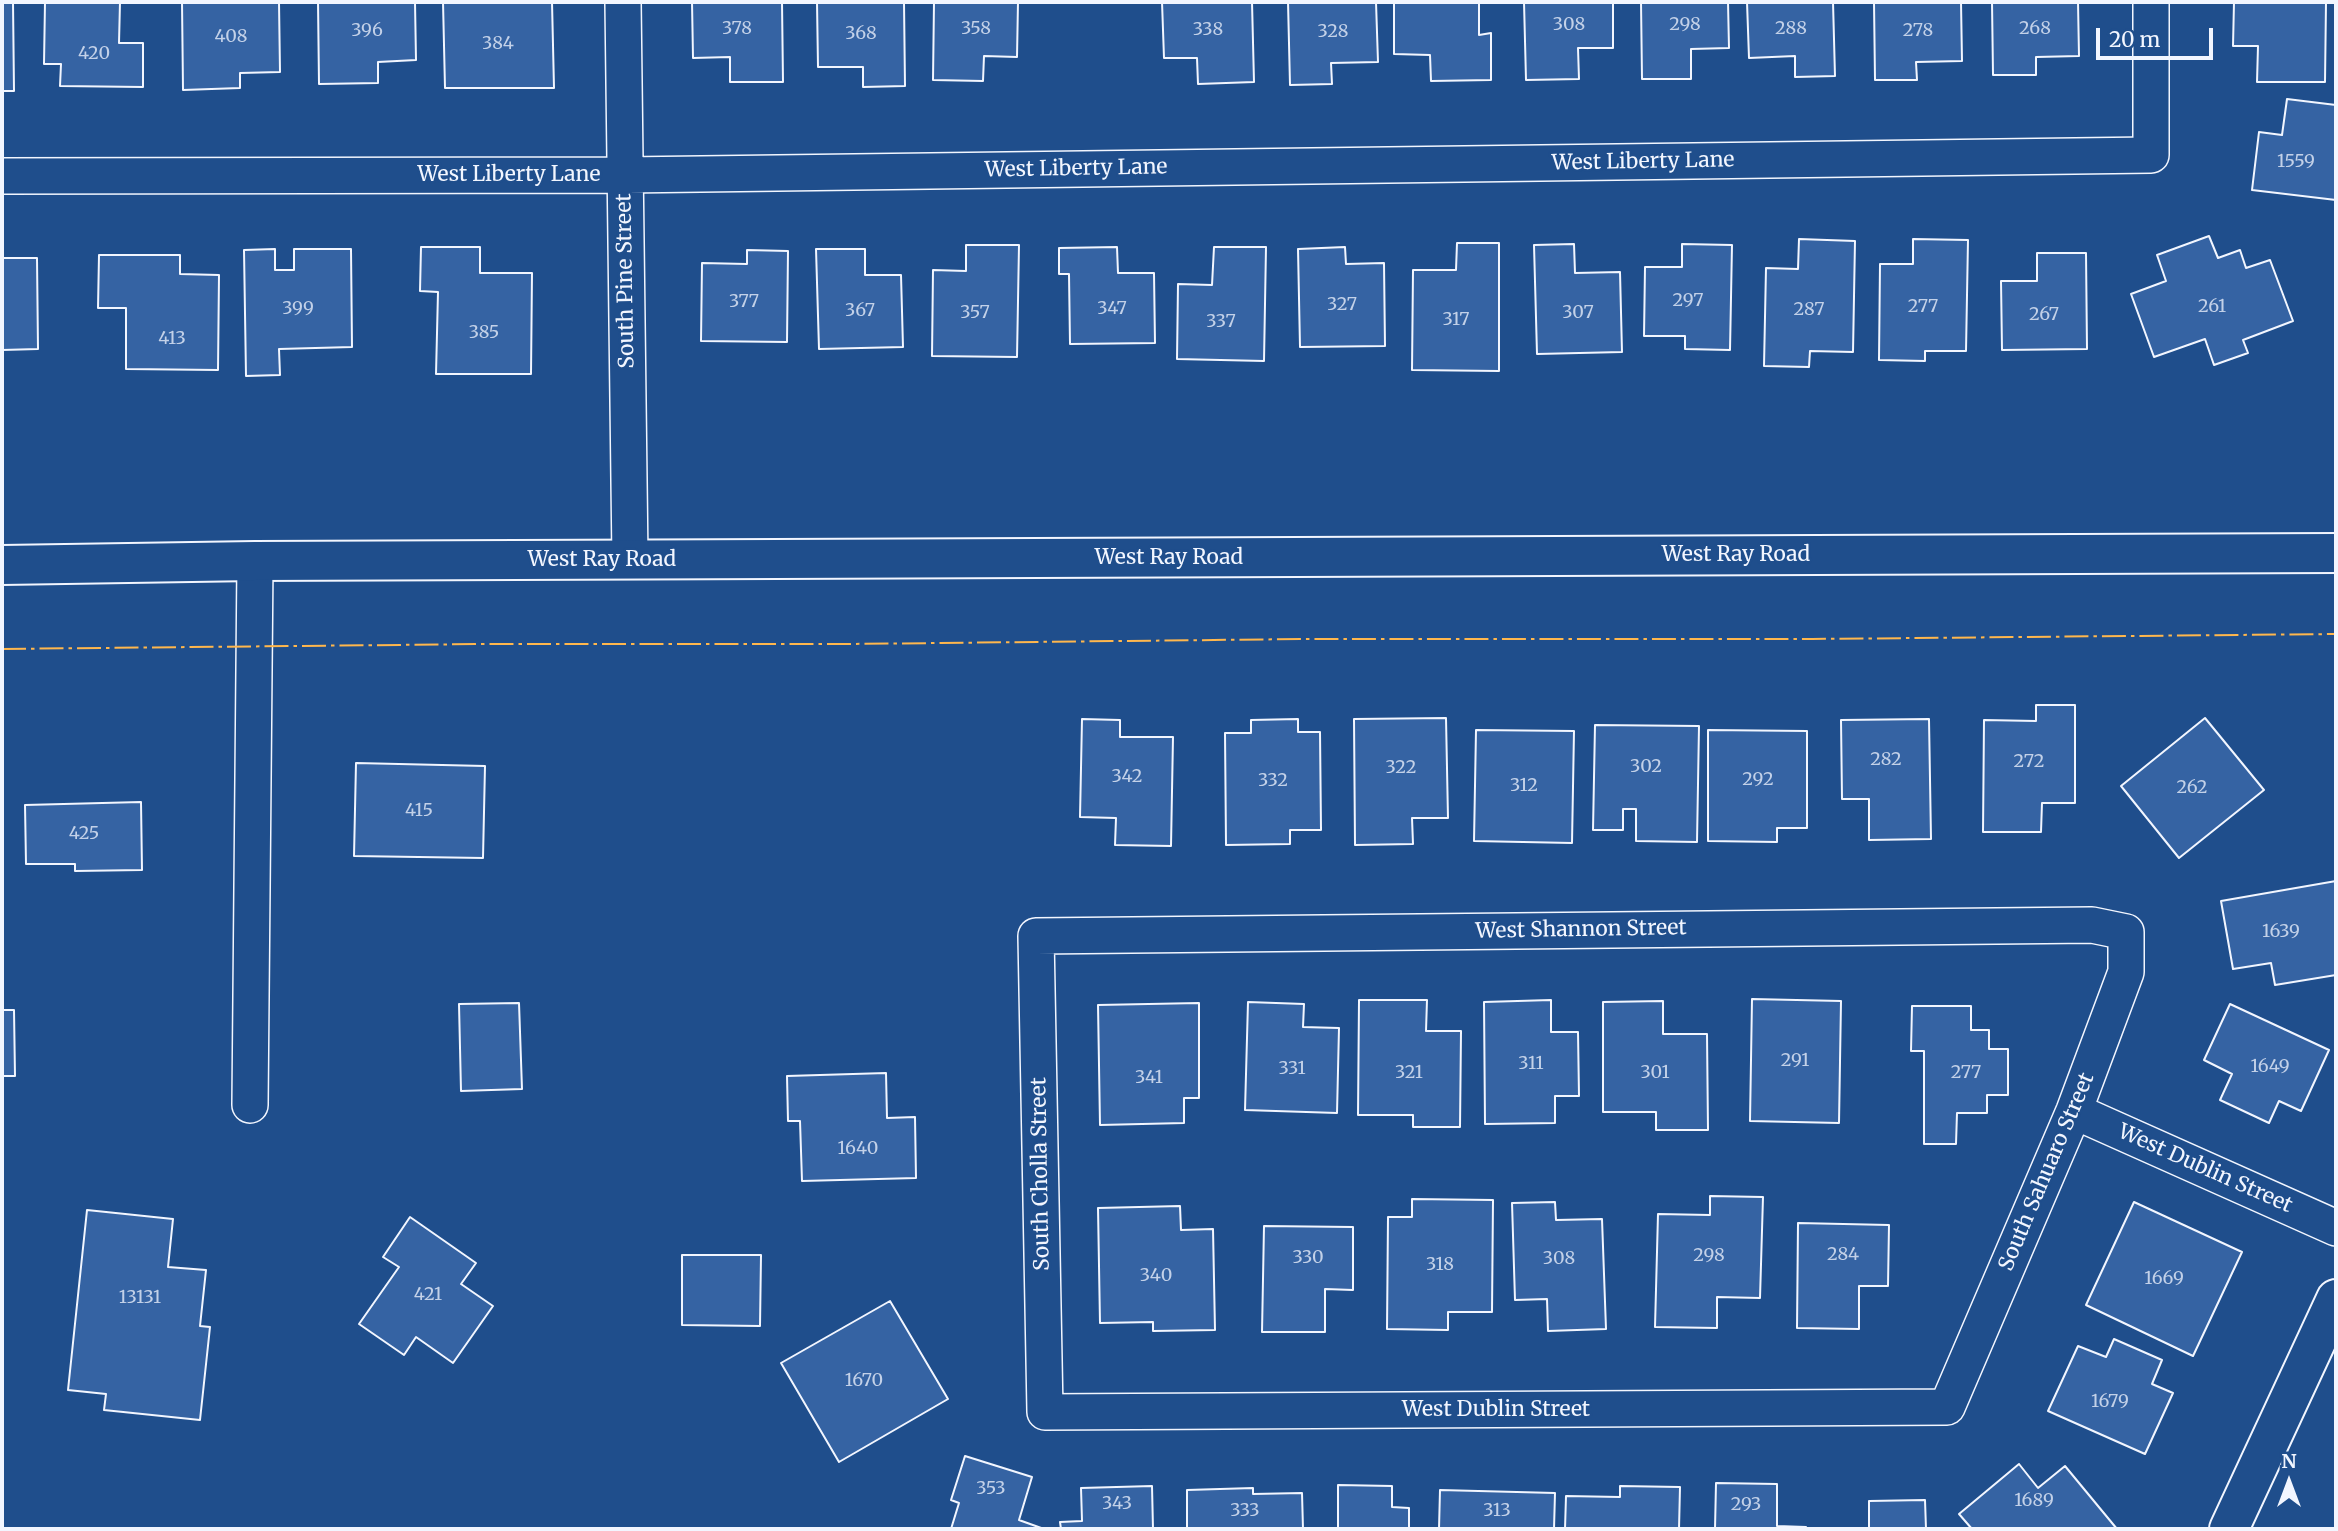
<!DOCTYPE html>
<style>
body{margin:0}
#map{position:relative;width:2338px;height:1531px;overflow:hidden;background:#1f4e8c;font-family:Merriweather,serif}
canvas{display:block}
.frame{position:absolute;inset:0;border:4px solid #f2f6ff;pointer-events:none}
.north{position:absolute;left:2254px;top:1447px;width:70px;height:70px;-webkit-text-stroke:5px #1f4e8c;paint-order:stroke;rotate:0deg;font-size:19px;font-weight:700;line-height:28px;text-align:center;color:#f2f6ff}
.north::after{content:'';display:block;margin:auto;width:24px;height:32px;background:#f2f6ff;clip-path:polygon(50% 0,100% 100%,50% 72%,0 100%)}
.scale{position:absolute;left:2096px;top:28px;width:117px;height:32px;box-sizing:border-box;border:4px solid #f2f6ff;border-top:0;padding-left:9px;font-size:21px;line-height:24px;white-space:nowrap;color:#f2f6ff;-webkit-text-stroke:5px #1f4e8c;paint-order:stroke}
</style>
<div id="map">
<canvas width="2338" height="1531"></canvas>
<div class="frame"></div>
<div class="north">N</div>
<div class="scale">20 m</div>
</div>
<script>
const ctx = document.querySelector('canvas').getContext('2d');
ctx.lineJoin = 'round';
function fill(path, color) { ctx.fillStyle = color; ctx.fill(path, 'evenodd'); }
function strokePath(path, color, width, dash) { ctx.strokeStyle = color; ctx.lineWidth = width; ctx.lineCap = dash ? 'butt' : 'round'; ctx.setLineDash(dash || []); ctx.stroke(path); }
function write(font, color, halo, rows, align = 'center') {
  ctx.font = font + ' Merriweather,serif'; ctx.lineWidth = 5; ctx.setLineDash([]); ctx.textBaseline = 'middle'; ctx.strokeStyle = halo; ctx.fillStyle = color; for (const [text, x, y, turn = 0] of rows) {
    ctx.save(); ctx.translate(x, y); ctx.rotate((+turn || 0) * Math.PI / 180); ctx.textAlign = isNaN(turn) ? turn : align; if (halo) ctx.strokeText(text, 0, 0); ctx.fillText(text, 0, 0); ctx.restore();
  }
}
const building = new Path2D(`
 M 2,2 L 13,2 L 14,91 L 2,91 Z
 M 45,2 L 120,2 L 119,43 L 143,43 L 143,87 L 60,86 L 61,64 L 44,64 Z
 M 182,2 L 279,2 L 280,72 L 240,73 L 240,88 L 183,90 Z
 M 318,2 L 415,2 L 416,60 L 378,62 L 378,83 L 319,84 Z
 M 443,2 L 552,2 L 554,88 L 445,88 Z
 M 692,2 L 782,2 L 783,82 L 730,82 L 730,57 L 693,58 Z
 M 817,2 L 904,2 L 905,86 L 863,87 L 863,67 L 818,67 Z
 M 934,2 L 1018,2 L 1017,57 L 984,56 L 983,81 L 933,80 Z
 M 1162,2 L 1252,2 L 1254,82 L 1198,84 L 1197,58 L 1164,58 Z
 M 1288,2 L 1376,2 L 1378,62 L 1331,63 L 1332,84 L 1290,85 Z
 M 1394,2 L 1479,2 L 1479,35 L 1491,33 L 1491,80 L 1431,81 L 1430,55 L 1394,54 Z
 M 1524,2 L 1613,2 L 1613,48 L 1578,48 L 1579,79 L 1526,80 Z
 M 1641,2 L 1728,2 L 1729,48 L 1691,49 L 1691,79 L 1642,79 Z
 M 1747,2 L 1833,2 L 1835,76 L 1795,77 L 1795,56 L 1749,58 Z
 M 1874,2 L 1961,2 L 1962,61 L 1916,62 L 1917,80 L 1875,80 Z
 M 1992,2 L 2078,2 L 2079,56 L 2036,57 L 2036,75 L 1993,75 Z
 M 2234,2 L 2326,2 L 2325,82 L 2257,82 L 2258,46 L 2233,46 Z
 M 2287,99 L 2336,105 L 2336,200 L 2252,190 L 2259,132 L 2282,135 Z
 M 2209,236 L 2218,258 L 2240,250 L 2246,268 L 2270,260 L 2293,321 L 2243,340 L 2248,353 L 2214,365 L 2205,339 L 2154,357 L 2131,294 L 2166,281 L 2157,255 Z
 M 1799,239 L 1855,241 L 1853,352 L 1810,351 L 1809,367 L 1764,366 L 1766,268 L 1798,269 Z
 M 1913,239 L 1968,240 L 1966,351 L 1925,351 L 1925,361 L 1879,360 L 1880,264 L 1913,264 Z
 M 1457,243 L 1499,243 L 1499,371 L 1412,370 L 1413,270 L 1456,270 Z
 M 1574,244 L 1575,273 L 1620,272 L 1622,352 L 1537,354 L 1534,245 Z
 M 1682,244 L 1732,245 L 1730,350 L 1685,349 L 1685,336 L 1644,336 L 1645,267 L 1682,267 Z
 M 966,245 L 1019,245 L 1017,357 L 932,356 L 933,270 L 966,271 Z
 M 421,247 L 480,247 L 480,273 L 532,273 L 531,374 L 436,374 L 438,292 L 420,291 Z
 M 1117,247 L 1118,273 L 1154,273 L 1155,343 L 1070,344 L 1069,274 L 1059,274 L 1059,248 Z
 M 1214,247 L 1266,247 L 1264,361 L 1177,359 L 1178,284 L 1212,285 Z
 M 1345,247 L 1346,264 L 1384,263 L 1385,346 L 1300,347 L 1298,249 Z
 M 275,249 L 275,270 L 294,270 L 294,249 L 351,249 L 352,347 L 279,349 L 280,375 L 246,376 L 244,250 Z
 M 816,249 L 865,249 L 865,275 L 901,275 L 903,347 L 819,349 Z
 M 747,250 L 788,251 L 787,342 L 701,341 L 702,263 L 747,264 Z
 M 2037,253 L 2086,253 L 2087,349 L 2002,350 L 2001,281 L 2037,281 Z
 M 99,255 L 180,255 L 180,274 L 219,275 L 218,370 L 126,369 L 126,308 L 98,308 Z
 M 2,258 L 37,258 L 38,349 L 2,350 Z
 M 2036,705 L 2075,705 L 2075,803 L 2042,803 L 2041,832 L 1983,832 L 1984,720 L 2036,721 Z
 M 1446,718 L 1448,818 L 1412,818 L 1413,844 L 1355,845 L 1354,719 Z
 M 2205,718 L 2264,790 L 2179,858 L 2121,786 Z
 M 1082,719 L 1120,720 L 1120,737 L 1173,737 L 1171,846 L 1115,845 L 1116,818 L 1080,817 Z
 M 1298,719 L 1298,732 L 1320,732 L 1321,830 L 1290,830 L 1290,844 L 1226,845 L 1225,733 L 1251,733 L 1251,720 Z
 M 1929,719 L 1931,839 L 1869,840 L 1869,799 L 1842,799 L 1841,720 Z
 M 1595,725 L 1699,726 L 1697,842 L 1636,841 L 1636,809 L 1623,809 L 1623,830 L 1593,830 Z
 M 1476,730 L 1574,731 L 1572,843 L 1474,841 Z
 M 1708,730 L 1807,731 L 1807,828 L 1777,828 L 1777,842 L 1708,841 Z
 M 356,763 L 485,766 L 483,858 L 354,856 Z
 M 141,802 L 142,870 L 75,871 L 75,864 L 26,864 L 25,805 Z
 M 2336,881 L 2336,975 L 2275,985 L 2271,963 L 2233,969 L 2221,901 Z
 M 1752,999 L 1841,1001 L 1839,1123 L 1750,1121 Z
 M 1359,1000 L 1427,1000 L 1426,1031 L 1461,1031 L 1460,1127 L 1413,1127 L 1413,1115 L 1358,1115 Z
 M 1551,1000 L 1551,1032 L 1578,1032 L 1579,1096 L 1555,1096 L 1555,1123 L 1485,1124 L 1484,1002 Z
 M 1663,1001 L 1663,1034 L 1707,1034 L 1708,1130 L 1656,1130 L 1656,1112 L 1603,1112 L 1603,1002 Z
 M 1248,1002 L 1304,1004 L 1303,1027 L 1339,1028 L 1337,1113 L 1245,1110 Z
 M 519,1003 L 522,1089 L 461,1091 L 459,1004 Z
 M 1199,1003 L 1199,1098 L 1184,1098 L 1184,1123 L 1100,1125 L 1098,1005 Z
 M 2230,1004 L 2329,1050 L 2301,1111 L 2279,1101 L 2269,1123 L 2220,1100 L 2232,1074 L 2204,1060 Z
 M 1912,1006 L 1971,1006 L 1971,1030 L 1989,1030 L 1989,1049 L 2008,1049 L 2008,1095 L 1987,1095 L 1987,1113 L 1957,1113 L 1956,1144 L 1924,1144 L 1924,1051 L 1911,1051 Z
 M 2,1010 L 14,1010 L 15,1076 L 2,1076 Z
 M 886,1073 L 887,1118 L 915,1117 L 916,1178 L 802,1181 L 800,1121 L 788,1121 L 787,1076 Z
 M 1710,1196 L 1763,1197 L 1760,1298 L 1717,1297 L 1717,1328 L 1655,1327 L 1658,1214 L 1710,1215 Z
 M 1412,1199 L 1493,1200 L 1492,1312 L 1448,1312 L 1448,1330 L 1387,1329 L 1388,1217 L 1412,1217 Z
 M 1555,1202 L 1556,1220 L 1602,1219 L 1606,1329 L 1548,1331 L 1547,1299 L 1515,1300 L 1512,1203 Z
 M 2134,1202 L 2242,1252 L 2193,1356 L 2086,1305 Z
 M 1180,1206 L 1181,1230 L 1213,1229 L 1215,1330 L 1153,1331 L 1153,1322 L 1100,1323 L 1098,1208 Z
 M 87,1210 L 173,1219 L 168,1267 L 206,1270 L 200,1326 L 210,1327 L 200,1420 L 104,1410 L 106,1394 L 68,1390 Z
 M 410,1217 L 476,1263 L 461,1284 L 493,1306 L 453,1363 L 416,1337 L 404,1355 L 359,1324 L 399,1267 L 383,1257 Z
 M 1798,1223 L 1889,1225 L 1888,1286 L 1859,1286 L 1859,1329 L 1797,1328 Z
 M 1264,1226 L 1353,1227 L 1353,1290 L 1325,1289 L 1325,1332 L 1262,1332 Z
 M 682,1255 L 761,1255 L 760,1326 L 682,1325 Z
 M 890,1301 L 948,1399 L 839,1462 L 781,1363 Z
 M 2114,1339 L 2162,1360 L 2152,1384 L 2173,1393 L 2145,1454 L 2048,1411 L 2078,1346 L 2106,1357 Z
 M 965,1456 L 1032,1477 L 1019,1520 L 1044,1529 L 951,1529 L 959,1503 L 951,1500 Z
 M 2019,1464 L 2038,1488 L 2065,1466 L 2117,1529 L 1972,1529 L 1959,1514 Z
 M 1716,1483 L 1777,1484 L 1777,1526 L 1806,1527 L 1806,1529 L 1715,1529 Z
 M 1338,1485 L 1392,1486 L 1392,1507 L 1409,1508 L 1409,1529 L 1420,1529 L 1338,1529 Z
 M 1152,1486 L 1153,1529 L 1061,1529 L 1060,1522 L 1082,1521 L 1081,1488 Z
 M 1620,1486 L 1680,1487 L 1679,1529 L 1565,1529 L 1566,1496 L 1620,1497 Z
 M 1253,1488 L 1253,1494 L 1302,1493 L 1303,1529 L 1187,1529 L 1187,1490 Z
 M 1440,1490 L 1555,1493 L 1554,1529 L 1439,1529 Z
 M 1925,1500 L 1926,1529 L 1869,1529 L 1869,1501 Z`);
fill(building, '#3563a3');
strokePath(building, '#f2f6ff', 2);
const minor = new Path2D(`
 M 623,2 L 630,560
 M 2,176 L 625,175 L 2151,155 L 2151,2
 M 2092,925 L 2126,932 L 2126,972 L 2074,1111 L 1947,1407 L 1045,1412 L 1036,936 Z
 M 250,1105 L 255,561
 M 2074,1111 L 2336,1228`);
const tertiary = new Path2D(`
 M 2229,1529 L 2336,1299`);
const primary = new Path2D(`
 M 2,565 L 255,561 L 2336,553`);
strokePath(minor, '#f2f6ff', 38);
strokePath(tertiary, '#f2f6ff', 42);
strokePath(primary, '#f2f6ff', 42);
strokePath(minor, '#1f4e8c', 35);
strokePath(tertiary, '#1f4e8c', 38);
strokePath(primary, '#1f4e8c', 38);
strokePath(new Path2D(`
 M 2,649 L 488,644 L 846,644 L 1306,639 L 1812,639 L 2336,634`), '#ffb74d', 2, [24, 5, 3.5, 5]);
write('18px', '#c3d1e8', null, [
 ["308",1569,25],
 ["298",1685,25],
 ["378",737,29],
 ["358",976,29],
 ["288",1791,29],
 ["268",2035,29],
 ["338",1208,30],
 ["396",367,31],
 ["278",1918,31],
 ["328",1333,32],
 ["368",861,34],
 ["408",231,37],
 ["384",498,44],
 ["420",94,54],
 ["1559",2296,162],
 ["297",1688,301],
 ["377",744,302],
 ["327",1342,305],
 ["277",1923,307],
 ["261",2212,307],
 ["399",298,309],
 ["347",1112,309],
 ["287",1809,310],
 ["367",860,311],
 ["357",975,313],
 ["307",1578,313],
 ["267",2044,315],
 ["317",1456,320],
 ["337",1221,322],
 ["385",484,333],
 ["413",172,339],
 ["282",1886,760],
 ["272",2029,762],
 ["302",1646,767],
 ["322",1401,768],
 ["342",1127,777],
 ["292",1758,780],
 ["332",1273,781],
 ["312",1524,786],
 ["262",2192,788],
 ["415",419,811],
 ["425",84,834],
 ["1639",2281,932],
 ["291",1795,1061],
 ["311",1531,1064],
 ["1649",2270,1067],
 ["331",1292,1069],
 ["321",1409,1073],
 ["301",1655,1073],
 ["277",1966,1073],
 ["341",1149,1078],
 ["1640",858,1149],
 ["284",1843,1255],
 ["298",1709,1256],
 ["330",1308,1258],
 ["308",1559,1259],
 ["318",1440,1265],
 ["340",1156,1276],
 ["1669",2164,1279],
 ["421",428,1295],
 ["13131",140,1298],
 ["1670",864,1381],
 ["1679",2110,1402],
 ["353",991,1489],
 ["1689",2034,1501],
 ["343",1117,1504],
 ["293",1746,1505],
 ["333",1245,1511],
 ["313",1497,1511]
]);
write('21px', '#f2f6ff', '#1f4e8c', [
 ["West Liberty Lane",1643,162,-1],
 ["West Liberty Lane",1076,169,-1],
 ["West Liberty Lane",509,175],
 ["South Pine Street",626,281,-91],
 ["West Ray Road",1736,555],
 ["West Ray Road",1169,558],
 ["West Ray Road",602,560],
 ["West Shannon Street",1581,930,-1],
 ["West Dublin Street",2205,1169,24],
 ["South Sahuaro Street",2047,1172,-67],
 ["South Cholla Street",1041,1174,-91],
 ["West Dublin Street",1496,1410]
]);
</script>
